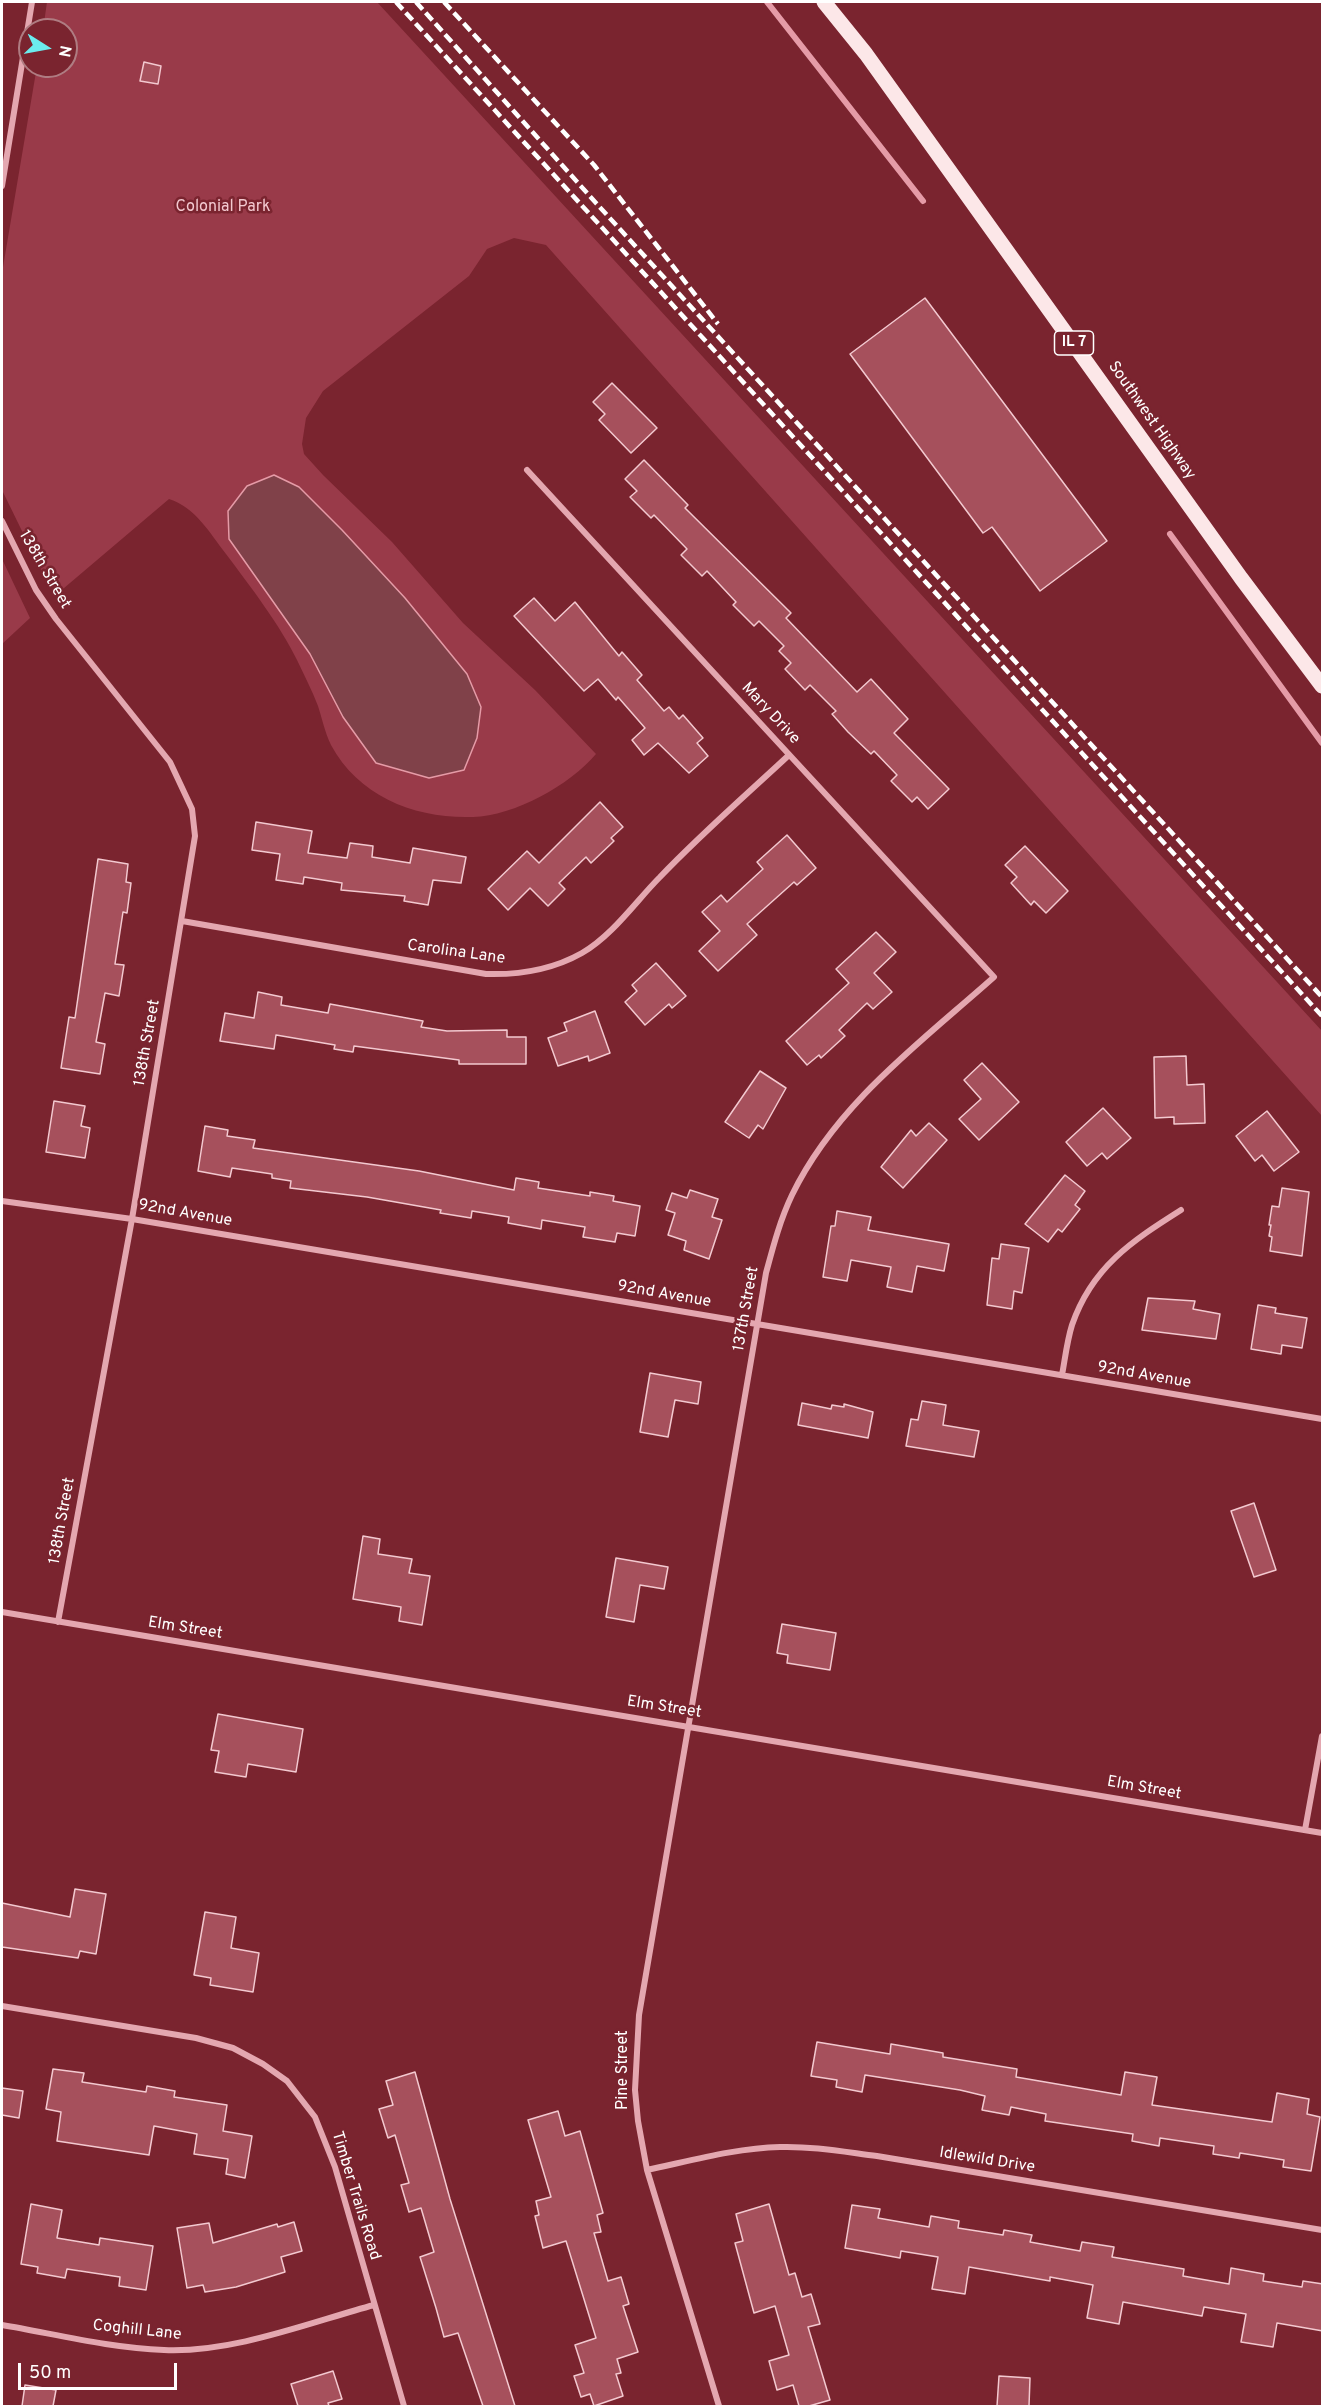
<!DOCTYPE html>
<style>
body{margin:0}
#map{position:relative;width:1324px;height:2408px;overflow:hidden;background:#7a242f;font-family:Overpass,sans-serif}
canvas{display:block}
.frame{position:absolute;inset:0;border:3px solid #fff;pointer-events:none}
.north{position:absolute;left:18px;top:18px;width:60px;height:60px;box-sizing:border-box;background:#7a242f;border:2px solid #af7c82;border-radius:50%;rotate:101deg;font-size:16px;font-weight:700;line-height:24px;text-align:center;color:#fff}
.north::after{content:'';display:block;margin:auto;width:21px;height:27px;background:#6becee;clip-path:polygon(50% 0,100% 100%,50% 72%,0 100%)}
.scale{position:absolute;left:18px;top:2363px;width:159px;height:27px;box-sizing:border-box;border:3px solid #fff;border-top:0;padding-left:8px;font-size:18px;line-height:21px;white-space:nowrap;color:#fff;-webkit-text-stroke:4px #7a242f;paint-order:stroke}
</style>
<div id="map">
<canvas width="1324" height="2408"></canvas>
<div class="frame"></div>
<div class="north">N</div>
<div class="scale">50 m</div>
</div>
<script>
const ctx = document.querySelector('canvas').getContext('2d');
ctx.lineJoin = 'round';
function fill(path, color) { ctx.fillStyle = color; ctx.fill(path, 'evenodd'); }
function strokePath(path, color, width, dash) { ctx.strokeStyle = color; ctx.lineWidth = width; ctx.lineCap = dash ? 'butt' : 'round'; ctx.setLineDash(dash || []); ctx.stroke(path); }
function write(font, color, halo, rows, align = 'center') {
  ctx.font = font + ' Overpass,sans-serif'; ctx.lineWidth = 5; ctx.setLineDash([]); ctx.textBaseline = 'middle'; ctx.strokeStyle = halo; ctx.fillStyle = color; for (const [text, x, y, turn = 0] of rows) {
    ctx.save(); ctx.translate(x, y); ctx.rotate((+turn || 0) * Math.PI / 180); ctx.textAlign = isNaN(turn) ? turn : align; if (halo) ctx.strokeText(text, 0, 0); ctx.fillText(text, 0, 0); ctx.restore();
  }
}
fill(new Path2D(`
 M 47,2 L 377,2 L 1322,1031 L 1322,1116 L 546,245 L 514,238 L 487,249 L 469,276 L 323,391 L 306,418 L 302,444 L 304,454 L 323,475 L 392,542 L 463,623 L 535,690 L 596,754 C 570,785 514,816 473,817 C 416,819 359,797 331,745 C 325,733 322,718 318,706 C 312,690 304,675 297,660 C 280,625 250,586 226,554 C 209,532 196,508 169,499 L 57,594 L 41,570 L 2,490 L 2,273 L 37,66 L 66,66 L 66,30 L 43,30 Z
 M 2,559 L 30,618 L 2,644 Z`), '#993a49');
const water = new Path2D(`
 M 274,475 L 299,487 L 342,530 L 405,598 L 467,674 L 481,707 L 477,738 L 464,770 L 429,778 L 376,763 L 343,717 L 310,654 L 229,539 L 228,511 L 247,486 Z`);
fill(water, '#804149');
strokePath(water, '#e59ba7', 1.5);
strokePath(new Path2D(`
 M 767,2 L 923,201
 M 1170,534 L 1322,743`), '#e59ba7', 6);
const building = new Path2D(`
 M 144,62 L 161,66 L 158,84 L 140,81 Z
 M 925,298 L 1107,541 L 1040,591 L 992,527 L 983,533 L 850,354 Z
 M 612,383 L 657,428 L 631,453 L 599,420 L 605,414 L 593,402 Z
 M 644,460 L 688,505 L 685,508 L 791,613 L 786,618 L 857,692 L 871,679 L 908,719 L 894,733 L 949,789 L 928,809 L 917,797 L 912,802 L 891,781 L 897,775 L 874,751 L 871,754 L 848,732 L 832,714 L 836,711 L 810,685 L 805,690 L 785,669 L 791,663 L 779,651 L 784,646 L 759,621 L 754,626 L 733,605 L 736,602 L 707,571 L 702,576 L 681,555 L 687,549 L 654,515 L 651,518 L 630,497 L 637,491 L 625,479 Z
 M 534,598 L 555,621 L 575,602 L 619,656 L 622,652 L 642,675 L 637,680 L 664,711 L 669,707 L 679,719 L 683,715 L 703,738 L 697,743 L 708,756 L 689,773 L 658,743 L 644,755 L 632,740 L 645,728 L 618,697 L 616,700 L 598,679 L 584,691 L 514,616 Z
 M 600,802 L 623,827 L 611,838 L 614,841 L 591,863 L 586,857 L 559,883 L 565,889 L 548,906 L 530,888 L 508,910 L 488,889 L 527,851 L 539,863 Z
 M 256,822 L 312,831 L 308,853 L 347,858 L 350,843 L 373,846 L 372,857 L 410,863 L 413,848 L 466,857 L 461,883 L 433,880 L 428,905 L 404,901 L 405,896 L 341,890 L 342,883 L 304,877 L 303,884 L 276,880 L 280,854 L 252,850 Z
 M 787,835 L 816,868 L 797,885 L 794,882 L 747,924 L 757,935 L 718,971 L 699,951 L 720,931 L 702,912 L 721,895 L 727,902 L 763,869 L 757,862 Z
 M 1025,846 L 1068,891 L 1046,913 L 1034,901 L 1031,905 L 1011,883 L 1017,877 L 1005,865 Z
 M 98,859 L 128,864 L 126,882 L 131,883 L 127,913 L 123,912 L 115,964 L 124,965 L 119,996 L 105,993 L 96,1042 L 105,1044 L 100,1074 L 61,1068 L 69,1017 L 75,1018 Z
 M 876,932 L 896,952 L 874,973 L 892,992 L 873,1009 L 867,1003 L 839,1030 L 845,1036 L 821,1058 L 819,1055 L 807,1065 L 786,1041 L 849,983 L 836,969 Z
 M 656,963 L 686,996 L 672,1008 L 669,1004 L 645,1025 L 625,1002 L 637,991 L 632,985 Z
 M 258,992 L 282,997 L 281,1005 L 328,1013 L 330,1004 L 423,1021 L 421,1027 L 447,1031 L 507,1030 L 507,1037 L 526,1037 L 526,1064 L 459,1064 L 459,1060 L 354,1046 L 353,1052 L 334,1049 L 335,1045 L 276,1035 L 274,1049 L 220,1041 L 225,1013 L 254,1018 Z
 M 595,1011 L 610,1053 L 589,1061 L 588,1056 L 558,1066 L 548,1038 L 567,1031 L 564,1023 Z
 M 1186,1056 L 1187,1085 L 1204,1084 L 1205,1123 L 1174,1124 L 1174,1117 L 1155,1118 L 1154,1057 Z
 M 982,1063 L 1019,1102 L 979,1140 L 959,1119 L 981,1099 L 964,1080 Z
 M 760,1071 L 786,1088 L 763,1129 L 758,1125 L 749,1138 L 725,1122 Z
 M 54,1101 L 85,1106 L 81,1126 L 90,1128 L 85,1158 L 46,1152 Z
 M 1103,1108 L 1131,1138 L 1107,1159 L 1102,1153 L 1087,1166 L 1066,1142 Z
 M 1267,1111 L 1299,1152 L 1274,1171 L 1262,1155 L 1255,1161 L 1236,1136 Z
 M 929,1123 L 947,1140 L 903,1188 L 881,1167 L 911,1130 L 916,1136 Z
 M 205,1126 L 228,1130 L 227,1136 L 255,1140 L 253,1148 L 419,1171 L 514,1190 L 516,1178 L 539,1182 L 538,1188 L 590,1196 L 590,1192 L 614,1196 L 613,1201 L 640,1206 L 635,1236 L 617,1233 L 615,1242 L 583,1237 L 585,1227 L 542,1220 L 541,1229 L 508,1223 L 509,1217 L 472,1211 L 471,1218 L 440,1213 L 441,1210 L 367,1197 L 290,1188 L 291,1181 L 272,1178 L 272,1174 L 232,1168 L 230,1177 L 198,1171 Z
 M 1065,1175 L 1085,1191 L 1075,1205 L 1080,1209 L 1062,1232 L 1058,1229 L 1048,1242 L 1025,1224 Z
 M 1282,1188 L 1309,1192 L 1302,1256 L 1270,1251 L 1272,1237 L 1269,1236 L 1271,1225 L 1269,1225 L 1272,1206 L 1279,1207 Z
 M 690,1190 L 718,1199 L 712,1217 L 722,1220 L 709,1259 L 684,1250 L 686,1241 L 668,1235 L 675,1213 L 666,1210 L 672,1193 L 687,1198 Z
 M 837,1211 L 871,1217 L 868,1230 L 949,1244 L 944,1271 L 917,1266 L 912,1292 L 887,1287 L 891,1267 L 851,1260 L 847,1281 L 823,1277 L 831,1226 L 835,1226 Z
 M 1001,1244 L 1029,1248 L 1022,1293 L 1014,1291 L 1012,1309 L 987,1305 L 992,1258 L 999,1259 Z
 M 1148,1298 L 1195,1301 L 1193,1309 L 1220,1314 L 1216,1339 L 1142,1330 Z
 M 1258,1305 L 1276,1308 L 1275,1313 L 1307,1318 L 1302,1348 L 1282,1345 L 1281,1354 L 1251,1349 Z
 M 650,1373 L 701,1382 L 698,1404 L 675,1400 L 668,1437 L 640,1432 Z
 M 922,1401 L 946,1405 L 943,1425 L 979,1431 L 974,1457 L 906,1446 L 911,1419 L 918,1420 Z
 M 802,1403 L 831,1409 L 832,1405 L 844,1407 L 844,1404 L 873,1412 L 868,1438 L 798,1425 Z
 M 1254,1503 L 1276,1570 L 1254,1577 L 1231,1511 Z
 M 363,1536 L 380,1539 L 378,1554 L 412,1559 L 409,1573 L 430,1576 L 422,1625 L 399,1621 L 401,1607 L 353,1599 Z
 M 616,1558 L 668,1567 L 664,1589 L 640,1585 L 634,1622 L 606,1617 Z
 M 782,1624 L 836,1633 L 830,1670 L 787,1663 L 788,1655 L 777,1653 Z
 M 218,1714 L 303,1729 L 296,1772 L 248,1764 L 246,1777 L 215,1772 L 219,1751 L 211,1750 Z
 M 75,1889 L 106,1894 L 96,1954 L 80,1951 L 78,1958 L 2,1947 L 2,1903 L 70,1917 Z
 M 205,1912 L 236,1917 L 231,1948 L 259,1953 L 253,1992 L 210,1985 L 211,1978 L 194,1975 Z
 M 817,2042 L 890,2054 L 891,2044 L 943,2053 L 943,2057 L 1017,2069 L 1016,2077 L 1121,2095 L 1125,2072 L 1157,2077 L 1152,2105 L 1272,2122 L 1277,2093 L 1309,2099 L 1307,2114 L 1320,2117 L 1311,2171 L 1283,2167 L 1284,2160 L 1240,2153 L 1239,2158 L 1213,2154 L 1214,2146 L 1160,2138 L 1159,2146 L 1132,2141 L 1133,2134 L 1045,2121 L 1046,2114 L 1011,2107 L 1009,2115 L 982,2110 L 985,2096 L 960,2090 L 865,2075 L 862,2092 L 836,2087 L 837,2080 L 811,2076 Z
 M 53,2069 L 84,2073 L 82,2082 L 146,2092 L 147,2086 L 175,2091 L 174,2097 L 227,2105 L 223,2131 L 252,2136 L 245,2178 L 226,2174 L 228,2159 L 194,2154 L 197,2134 L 154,2126 L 149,2155 L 57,2141 L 61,2112 L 46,2109 Z
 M 415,2072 L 450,2199 L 515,2406 L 483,2406 L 458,2333 L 444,2337 L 436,2308 L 420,2257 L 434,2252 L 421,2208 L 409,2212 L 401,2185 L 409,2183 L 395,2135 L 388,2138 L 379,2109 L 393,2105 L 386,2081 Z
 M 2,2088 L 23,2091 L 19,2118 L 2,2115 Z
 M 558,2111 L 565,2136 L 580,2131 L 603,2213 L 597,2215 L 601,2232 L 594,2233 L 608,2281 L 621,2277 L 629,2304 L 623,2306 L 638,2352 L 617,2359 L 621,2373 L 616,2374 L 623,2396 L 594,2406 L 590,2394 L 581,2397 L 574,2376 L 584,2373 L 575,2345 L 596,2338 L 566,2241 L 543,2248 L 535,2216 L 539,2215 L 536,2201 L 551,2197 L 528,2120 Z
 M 31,2204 L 62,2210 L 57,2238 L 99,2245 L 100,2238 L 153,2246 L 146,2290 L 119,2286 L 120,2277 L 67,2269 L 65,2278 L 37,2273 L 38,2267 L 21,2264 Z
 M 769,2204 L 789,2275 L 795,2273 L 802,2297 L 811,2294 L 820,2324 L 808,2327 L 830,2400 L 809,2406 L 799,2406 L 793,2385 L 777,2390 L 769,2361 L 789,2355 L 775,2306 L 754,2313 L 735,2243 L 743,2241 L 736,2214 Z
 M 852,2205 L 880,2209 L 878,2218 L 929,2227 L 931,2216 L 959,2221 L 958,2228 L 1003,2235 L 1004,2230 L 1032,2235 L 1030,2242 L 1080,2251 L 1082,2242 L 1114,2247 L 1112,2257 L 1184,2269 L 1183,2276 L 1229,2284 L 1231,2268 L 1264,2274 L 1263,2281 L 1302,2287 L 1303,2281 L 1323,2284 L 1323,2331 L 1277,2323 L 1273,2347 L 1241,2342 L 1246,2314 L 1204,2307 L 1202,2316 L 1123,2302 L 1119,2324 L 1087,2318 L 1093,2285 L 1050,2277 L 1050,2281 L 969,2267 L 965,2294 L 932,2289 L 938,2257 L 901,2251 L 900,2258 L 845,2248 Z
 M 294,2222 L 302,2251 L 281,2257 L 285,2272 L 236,2287 L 205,2292 L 203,2285 L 187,2288 L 177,2228 L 209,2223 L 213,2243 L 277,2224 L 278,2227 Z
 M 333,2371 L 342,2399 L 328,2403 L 329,2406 L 298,2406 L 291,2384 Z
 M 999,2376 L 1030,2378 L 1029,2406 L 997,2406 Z
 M 25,2385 L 56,2390 L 53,2406 L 22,2406 Z`);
fill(building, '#a6505c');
strokePath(building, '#f3c9d0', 1.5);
strokePath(new Path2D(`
 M 2,186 L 32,2
 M 527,470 L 994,977 C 921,1042 836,1104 792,1195 C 780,1220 773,1247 766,1273 L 639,2015 L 635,2090 L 638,2121 L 647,2170 L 719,2406
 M 2,521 L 36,590 L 56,619 L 170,762 L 192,809 L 195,836 L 132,1219 L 58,1622
 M 182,921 L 486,974 C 519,975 552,970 582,953 C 613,935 636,901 660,877 C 701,834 746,795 789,755
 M 2,1201 L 132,1219 L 1322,1419
 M 1062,1375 C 1065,1359 1067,1341 1072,1325 C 1092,1267 1132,1241 1181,1210
 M 2,1612 L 1322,1833
 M 1305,1830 L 1322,1736
 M 2,2006 L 196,2038 L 233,2048 L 263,2064 L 287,2081 L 315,2117 L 335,2167 L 404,2406
 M 647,2170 C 690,2161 736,2148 780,2147 C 812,2146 845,2152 877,2156 L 1322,2230
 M 2,2325 C 55,2334 110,2348 164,2350 C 233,2353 308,2323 374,2305`), '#e4a7b0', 6);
strokePath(new Path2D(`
 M 824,2 L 866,54 L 1241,578 L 1322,686`), '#fce7e8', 15);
strokePath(new Path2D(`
 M 396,2 L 1322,1016
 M 416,2 L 596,203 L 1322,997
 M 444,2 L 594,165 L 718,324`), '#fff', 4.5, [10, 4.5]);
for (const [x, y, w] of [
 [1074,343,39]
]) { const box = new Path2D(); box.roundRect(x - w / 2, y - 12, w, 24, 4.5); ctx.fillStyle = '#7a242f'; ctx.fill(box); strokePath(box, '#fff', 1.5); }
write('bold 15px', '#fff', null, [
 ["IL 7",1074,343]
]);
write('16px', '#f3c9d0', '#7a242f', [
 ["Colonial Park",223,208]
]);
write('16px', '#fff', '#7a242f', [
 ["Southwest Highway",1151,421,55],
 ["138th Street",44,570,60],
 ["Mary Drive",770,714,47],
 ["Carolina Lane",456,953,8],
 ["138th Street",148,1043,-80],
 ["92nd Avenue",185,1214,10],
 ["92nd Avenue",664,1295,10],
 ["137th Street",747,1309,-80],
 ["92nd Avenue",1144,1376,10],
 ["138th Street",63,1521,-80],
 ["Elm Street",185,1629,9],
 ["Elm Street",664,1708,9],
 ["Elm Street",1144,1789,10],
 ["Pine Street",624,2070,-90],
 ["Idlewild Drive",987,2161,9],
 ["Timber Trails Road",355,2196,73],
 ["Coghill Lane",137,2331,6]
]);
</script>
